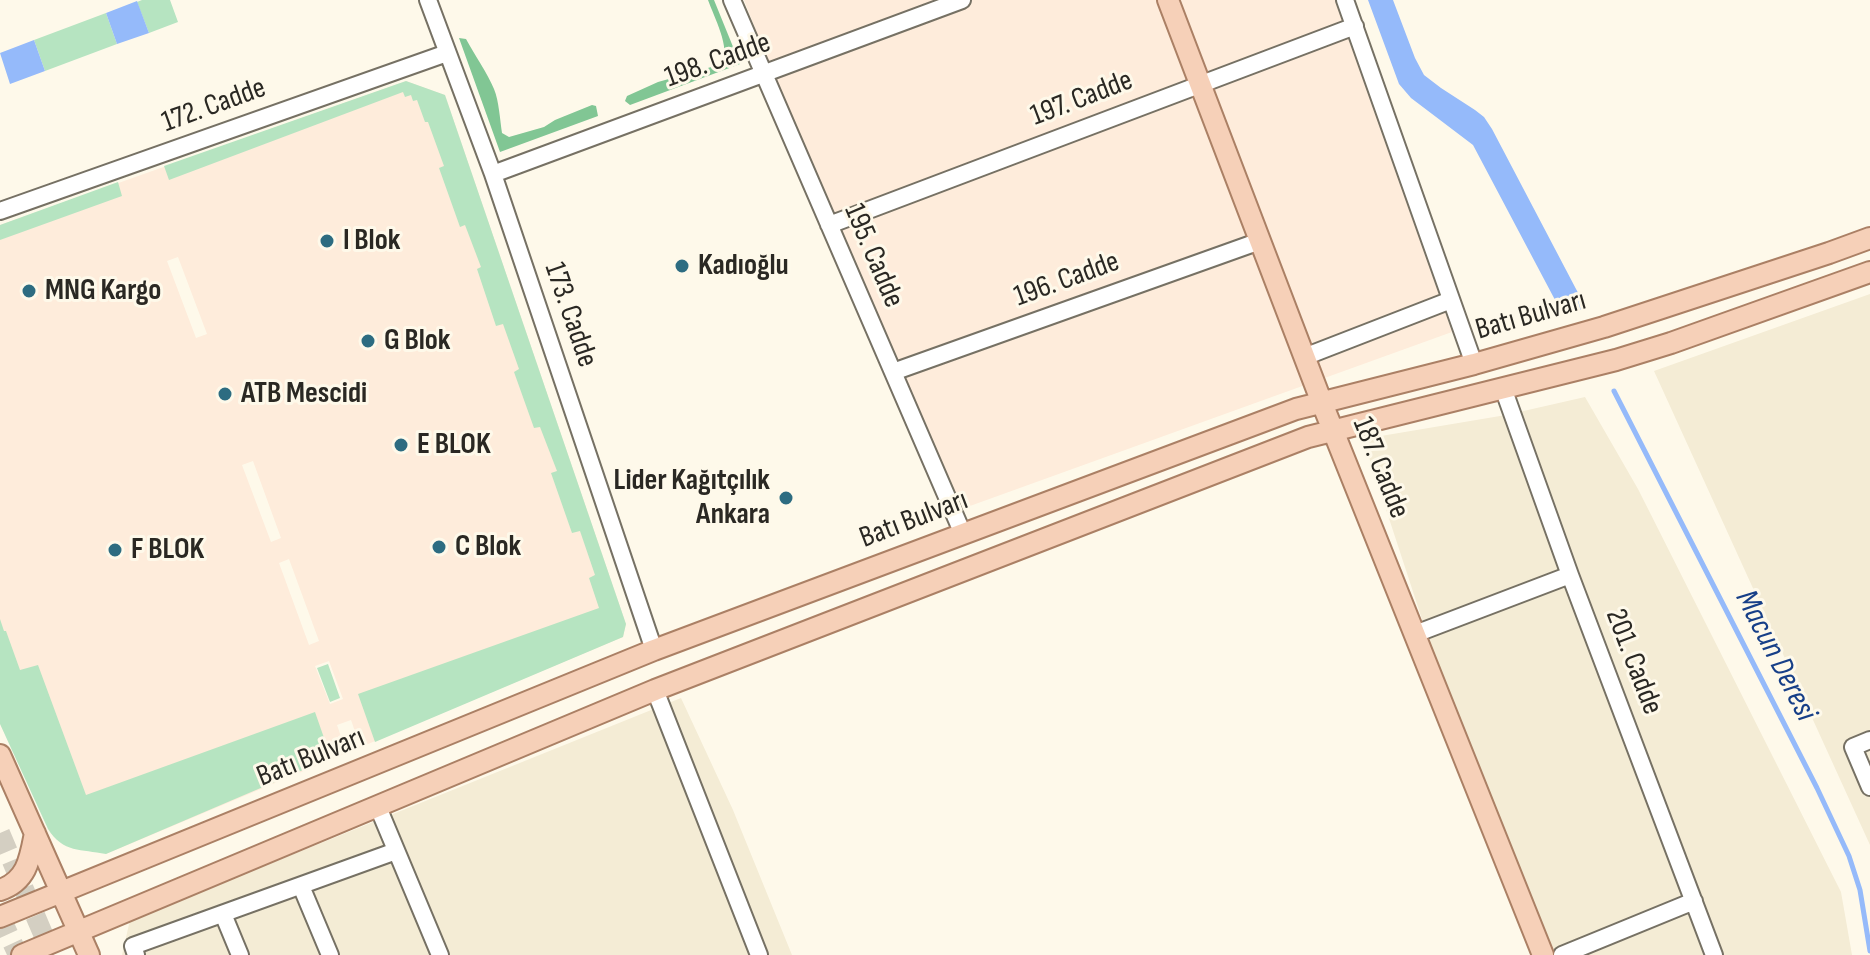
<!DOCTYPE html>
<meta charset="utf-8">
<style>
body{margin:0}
canvas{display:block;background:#fef9ea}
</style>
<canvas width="1870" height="955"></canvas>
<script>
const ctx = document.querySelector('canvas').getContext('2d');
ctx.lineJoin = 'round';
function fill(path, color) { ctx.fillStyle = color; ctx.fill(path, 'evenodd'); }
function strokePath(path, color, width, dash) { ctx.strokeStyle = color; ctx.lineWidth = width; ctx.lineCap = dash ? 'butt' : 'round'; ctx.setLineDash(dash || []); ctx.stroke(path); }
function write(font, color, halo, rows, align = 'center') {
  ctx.font = font + ' "Sofia Sans Condensed",sans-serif'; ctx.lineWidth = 6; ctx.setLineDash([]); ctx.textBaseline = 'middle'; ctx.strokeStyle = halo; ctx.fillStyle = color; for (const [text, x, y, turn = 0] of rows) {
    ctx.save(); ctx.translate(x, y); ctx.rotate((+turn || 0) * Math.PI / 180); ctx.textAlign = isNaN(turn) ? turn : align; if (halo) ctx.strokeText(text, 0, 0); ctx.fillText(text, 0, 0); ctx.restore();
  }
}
fill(new Path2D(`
 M 744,0 L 1336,0 L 1452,332 L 945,515 Z
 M 406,81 L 445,95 L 626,624 L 623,637 L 106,854 L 0,656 L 0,225 ZM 178,257 L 207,334 L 196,338 L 167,261 ZM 253,461 L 281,538 L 271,542 L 242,465 ZM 289,559 L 319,641 L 309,645 L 279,563 ZM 329,661 L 343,699 L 330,704 L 315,666 ZM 351,720 L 360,746 L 346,751 L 337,725 Z`), '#feecdb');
fill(new Path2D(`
 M 1870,294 L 1870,845 L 1654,371 Z
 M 1585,397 L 1638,489 L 1841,892 L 1852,955 L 1532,955 L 1363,439 L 1506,415 Z
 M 681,698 L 733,810 L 792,955 L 122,955 L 130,920 Z`), '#f4ecd5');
fill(new Path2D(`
 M 142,0 L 170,0 L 178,22 L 149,33 L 137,2 Z
 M 106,13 L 117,44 L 45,71 L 34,40 Z
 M 406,81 L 445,95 L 626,624 L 623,637 L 375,742 L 358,694 L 599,608 L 589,578 L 595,575 L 580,531 L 572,533 L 551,473 L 557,471 L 540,427 L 534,428 L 514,372 L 519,369 L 503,324 L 496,326 L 477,269 L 481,267 L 465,225 L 460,227 L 439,168 L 444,166 L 428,122 L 425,122 L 417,100 L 413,101 L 411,95 L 405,97 L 403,92 L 169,180 L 164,166 Z
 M 118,182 L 122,196 L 0,240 L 0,225 Z
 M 0,619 L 4,631 L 6,631 L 20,670 L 38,665 L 86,795 L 315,712 L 331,758 L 106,854 C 81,849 63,853 48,829 L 0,724 Z
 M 328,664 L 340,698 L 330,702 L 317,668 Z`), '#b6e4c1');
fill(new Path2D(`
 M 708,0 L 714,0 L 740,64 L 630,105 L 625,101 L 627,96 L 658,82 L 722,64 C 731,48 714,17 708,0 Z
 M 459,38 L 466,39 C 474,54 488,74 494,89 C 499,101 500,120 502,133 L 509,137 L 544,127 L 555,120 L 592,105 L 596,106 L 598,116 L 500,152 Z`), '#81c694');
fill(new Path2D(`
 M 1368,0 L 1393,0 L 1415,58 L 1424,75 L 1441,88 L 1475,110 L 1484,117 L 1492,129 L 1586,308 L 1563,315 L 1473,145 L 1411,98 L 1399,84 Z
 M 137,1 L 149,33 L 117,44 L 106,13 Z
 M 34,40 L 45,71 L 10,84 L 0,53 Z`), '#95bafa');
strokePath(new Path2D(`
 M 1614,391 L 1817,788 L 1849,856 L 1860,890 L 1870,951`), '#95bafa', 5);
strokePath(new Path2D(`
 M 0,833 L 52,955
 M 0,916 L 18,955`), '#d4cfc2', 20, [20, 10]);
const minor = new Path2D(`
 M 428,0 L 493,174 L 654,650
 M 732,0 L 963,534
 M 1345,0 L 1474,364
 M 493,174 L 962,0
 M 0,211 L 447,53
 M 829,225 L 1355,26
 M 1304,357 L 1451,300
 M 893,372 L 1260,241
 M 1503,388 L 1570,575 L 1714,955
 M 1415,634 L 1570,575
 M 655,690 L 759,955
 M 1870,740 L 1853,747 L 1870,787
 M 378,807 L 440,955
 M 301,886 L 330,955
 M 223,914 L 240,955
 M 136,955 L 133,946 L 396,851
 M 1562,955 L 1694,901`);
const major = new Path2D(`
 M 1168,0 L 1322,403 L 1543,955
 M 0,755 L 89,955
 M 0,890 C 27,881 30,859 35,833
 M 0,917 L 654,650 L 1296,409 L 1474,364 L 1604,327 L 1829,253 L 1870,238
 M 22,955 L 655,690 L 1308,437 L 1616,360 L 1671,343 L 1870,272`);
strokePath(minor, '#767164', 20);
strokePath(major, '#ab8065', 24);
strokePath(minor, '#fff', 16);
strokePath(major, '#f6d0b8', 20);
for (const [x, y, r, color] of [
 [327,241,8,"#2d6c81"],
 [682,266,8,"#2d6c81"],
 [29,291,8,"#2d6c81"],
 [368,341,8,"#2d6c81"],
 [225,394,8,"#2d6c81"],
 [401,445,8,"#2d6c81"],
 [786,498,8,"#2d6c81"],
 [439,547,8,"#2d6c81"],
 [115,550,8,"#2d6c81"]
]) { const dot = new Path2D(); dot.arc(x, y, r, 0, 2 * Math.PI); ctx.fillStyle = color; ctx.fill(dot); strokePath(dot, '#fef9ea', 3); }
write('30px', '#2a2823', '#fef9ea', [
 ["198. Cadde",718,61,-20],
 ["197. Cadde",1082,99,-21],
 ["172. Cadde",214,106,-20],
 ["195. Cadde",873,256,67],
 ["196. Cadde",1067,280,-20],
 ["173. Cadde",570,315,71],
 ["Batı Bulvarı",1531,316,-16],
 ["187. Cadde",1380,468,68],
 ["Batı Bulvarı",914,520,-21],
 ["201. Cadde",1633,662,69],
 ["Batı Bulvarı",311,758,-22]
]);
write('bold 30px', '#2a2823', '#fef9ea', [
 ["I Blok",343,241],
 ["Kadıoğlu",698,266],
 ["MNG Kargo",45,291],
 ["G Blok",384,341],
 ["ATB Mescidi",241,394],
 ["E BLOK",417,445],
 ["Lider Kağıtçılık",770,481,"right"],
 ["Ankara",770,515,"right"],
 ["C Blok",455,547],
 ["F BLOK",131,550]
], 'left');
write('italic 32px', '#173f88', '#fef9ea', [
 ["Macun Deresi",1775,656,63]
]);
</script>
